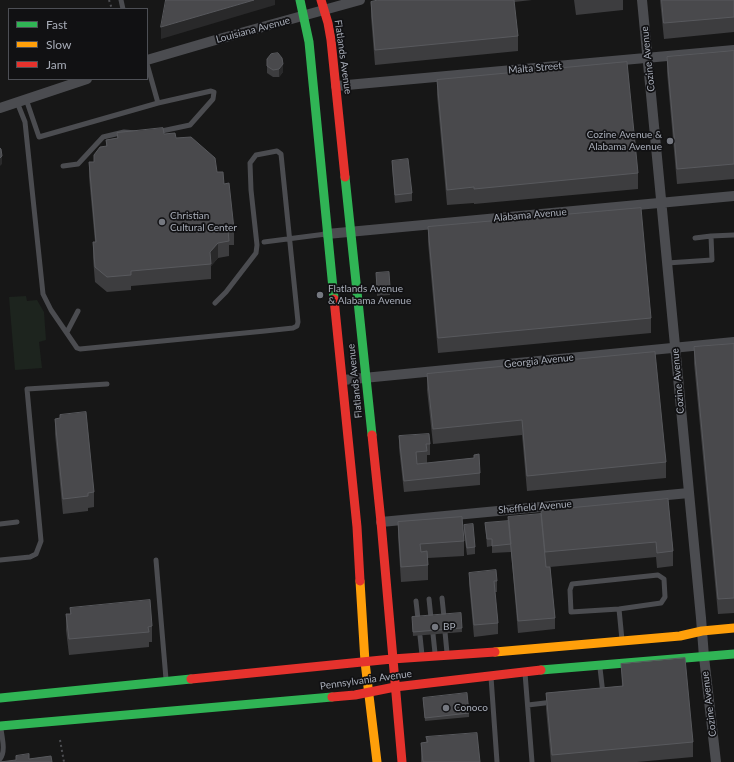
<!DOCTYPE html>
<style>
body{margin:0}
#map{position:relative;width:734px;height:762px;overflow:hidden;background:#171717;font-family:Lato,sans-serif}
canvas{display:block}
.legend{position:absolute;left:8px;top:8px;width:140px;height:72px;box-sizing:border-box;background:#111113;border:1px solid #4d4f55;margin:0;padding:5px 7px;list-style:none;font-size:12px;color:#a8adb8}
.legend li{display:flex;align-items:center;gap:8px;height:20px}
.legend b{width:20px;border:1px solid #4d4f55}
</style>
<div id="map">
<canvas width="734" height="762"></canvas>
<ul class="legend">
<li><b style="height:5px;background:#30b455"></b>Fast</li>
<li><b style="height:5px;background:#ff9f0a"></b>Slow</li>
<li><b style="height:5px;background:#e5322d"></b>Jam</li>
</ul>
</div>
<script>
const ctx = document.querySelector('canvas').getContext('2d');
ctx.lineJoin = 'round';
function fill(path, color) { ctx.fillStyle = color; ctx.fill(path, 'evenodd'); }
function strokePath(path, color, width, dash) { ctx.strokeStyle = color; ctx.lineWidth = width; ctx.lineCap = dash ? 'butt' : 'round'; ctx.setLineDash(dash || []); ctx.stroke(path); }
function write(font, color, halo, rows, align = 'center') {
  ctx.font = font + ' Lato,sans-serif'; ctx.lineWidth = 3.5; ctx.setLineDash([]); ctx.textBaseline = 'middle'; ctx.strokeStyle = halo; ctx.fillStyle = color; for (const [text, x, y, turn = 0] of rows) {
    ctx.save(); ctx.translate(x, y); ctx.rotate((+turn || 0) * Math.PI / 180); ctx.textAlign = isNaN(turn) ? turn : align; if (halo) ctx.strokeText(text, 0, 0); ctx.fillText(text, 0, 0); ctx.restore();
  }
}
fill(new Path2D(`
 M 26,296 L 27,301 L 37,300 L 44,312 L 46,340 L 39,342 L 42,368 L 15,370 L 9,297 Z`), '#1d241e');
strokePath(new Path2D(`
 M 109,0 L 112,9
 M 60,740 L 64,762`), '#4d4e52', 2, [2, 3]);
strokePath(new Path2D(`
 M 121,0 L 123,9
 M 147,64 L 158,103 L 211,91 L 214,92 L 213,99 L 190,125 L 157,132
 M 26,99 L 39,137 L 158,103
 M 17,102 L 25,122 L 43,294 L 51,310 L 77,348 L 80,349 L 265,331 L 293,328 L 297,326 L 298,322 L 281,154 L 277,151 L 256,155 L 250,163 L 251,190 L 257,245 L 256,253 L 226,292 L 215,303
 M 63,166 L 78,164 L 103,137 L 124,132 L 137,133
 M 695,238 L 711,236
 M 264,242 L 326,234
 M 667,263 L 712,260 L 711,236 L 734,235
 M 67,332 L 78,311
 M 0,524 L 17,522
 M 0,560 L 30,557 L 36,554 L 41,541 L 27,389 L 107,384
 M 156,560 L 166,679
 M 658,575 L 664,579 L 665,597 L 661,603 L 619,609 L 571,612 L 570,590 L 572,584 Z
 M 442,598 L 444,617
 M 429,599 L 431,618
 M 416,601 L 418,619
 M 619,609 L 622,640
 M 445,632 L 447,653
 M 433,634 L 435,653
 M 420,636 L 422,655
 M 600,668 L 603,694
 M 525,673 L 532,762
 M 491,677 L 497,762
 M 528,705 L 553,702
 M 0,759 C 6,751 2,738 1,729`), '#4b4c50', 5);
strokePath(new Path2D(`
 M 642,0 L 701,618 L 704,657 L 716,762
 M 147,60 L 212,41 L 360,0
 M 336,86 L 734,50
 M 0,108 L 87,79
 M 327,234 L 734,196
 M 343,380 L 734,342
 M 381,522 L 689,493`), '#4b4c50', 10);
strokePath(new Path2D(`
 M 300,0 L 309,42 L 334,299
 M 345,177 L 372,435
 M 541,670 L 734,654
 M 0,698 L 191,679
 M 0,726 L 332,697`), '#30b455', 9);
strokePath(new Path2D(`
 M 360,581 L 365,662 L 377,762
 M 495,652 L 680,636 L 702,631 L 734,628`), '#ff9f0a', 9);
strokePath(new Path2D(`
 M 321,0 L 328,23 L 331,40 L 345,177
 M 334,299 L 357,527 L 360,581
 M 372,435 L 381,522 L 402,762
 M 191,679 L 392,659 L 495,652
 M 332,697 L 355,695 L 395,687 L 541,670`), '#e5322d', 9);
fill(new Path2D(`
 M 378,0 L 532,0 L 514,2 L 518,36 L 518,51 L 375,65 L 371,17 L 371,2 Z
 M 574,0 L 623,0 L 623,10 L 576,15 Z
 M 660,0 L 734,0 L 734,32 L 664,39 Z
 M 734,51 L 734,179 L 677,184 L 667,72 L 667,57 Z
 M 267,59 L 283,72 L 279,77 L 273,77 L 267,73 Z
 M 437,80 L 638,173 L 638,189 L 474,204 L 474,203 L 447,205 L 437,95 Z
 M 117,133 L 164,134 L 176,138 L 217,172 L 224,184 L 234,229 L 234,245 L 229,245 L 229,256 L 218,258 L 211,266 L 211,279 L 131,286 L 131,290 L 107,292 L 95,282 L 93,258 L 93,242 L 95,242 L 89,177 L 89,162 L 94,162 L 94,155 L 106,146 L 106,140 L 117,138 Z
 M 392,161 L 412,193 L 412,201 L 395,203 L 392,168 Z
 M 428,227 L 651,318 L 651,333 L 438,353 L 428,242 Z
 M 376,273 L 390,287 L 390,295 L 377,296 Z
 M 734,344 L 734,613 L 718,614 L 694,363 L 694,347 Z
 M 427,374 L 666,462 L 666,478 L 527,491 L 522,435 L 433,444 L 427,390 Z
 M 60,415 L 94,492 L 94,507 L 88,508 L 88,511 L 63,514 L 55,434 L 55,419 L 60,419 Z
 M 399,436 L 430,444 L 430,455 L 427,455 L 427,463 L 417,464 L 474,459 L 474,455 L 480,473 L 480,485 L 404,492 L 399,448 Z
 M 668,499 L 673,551 L 673,566 L 657,568 L 656,557 L 550,567 L 555,618 L 555,629 L 518,633 L 511,552 L 492,553 L 492,546 L 487,547 L 485,523 L 508,521 L 508,517 L 541,514 Z
 M 398,522 L 464,541 L 464,556 L 428,558 L 428,580 L 401,582 L 398,537 Z
 M 464,525 L 475,547 L 475,554 L 467,555 L 464,533 Z
 M 469,573 L 497,581 L 497,592 L 495,592 L 498,623 L 498,634 L 474,637 L 469,584 Z
 M 70,608 L 152,626 L 152,642 L 149,642 L 149,647 L 69,655 L 66,630 L 66,614 L 70,614 Z
 M 461,613 L 462,632 L 413,636 L 412,621 Z
 M 621,664 L 693,742 L 693,757 L 637,762 L 551,762 L 546,709 L 546,693 L 622,686 Z
 M 423,698 L 469,713 L 469,717 L 425,721 Z
 M 426,737 L 480,762 L 421,762 L 421,743 L 426,742 Z`), '#3d3d3f');
fill(new Path2D(`
 M 254,0 L 275,0 L 275,5 L 161,39 L 161,27 Z
 M 283,64 L 283,72 L 279,77 L 279,69 Z
 M 2,156 L 2,164 L 0,166 L 0,158 Z
 M 218,243 L 218,258 L 211,266 L 210,252 Z`), '#29292a');
const building = new Path2D(`
 M 166,0 L 254,0 L 161,27 Z
 M 378,0 L 514,0 L 518,36 L 375,50 L 371,2 Z
 M 662,0 L 734,0 L 734,17 L 664,23 Z
 M 734,51 L 734,164 L 677,169 L 667,57 Z
 M 278,53 L 282,58 L 283,64 L 279,69 L 273,70 L 267,66 L 267,59 L 271,54 Z
 M 627,62 L 638,173 L 474,189 L 474,187 L 447,190 L 437,80 Z
 M 163,128 L 164,134 L 175,133 L 176,138 L 191,137 L 215,158 L 217,172 L 223,172 L 224,184 L 229,183 L 234,229 L 228,230 L 229,241 L 218,243 L 210,252 L 211,264 L 131,271 L 131,275 L 107,277 L 95,267 L 93,242 L 96,242 L 89,162 L 94,162 L 94,155 L 100,147 L 107,146 L 106,140 L 118,138 L 117,133 Z
 M 0,148 L 1,149 L 2,156 L 0,158 Z
 M 408,159 L 412,193 L 395,195 L 392,161 Z
 M 641,208 L 651,318 L 438,338 L 428,227 Z
 M 389,272 L 390,287 L 377,288 L 376,273 Z
 M 734,344 L 734,598 L 718,599 L 694,347 Z
 M 655,352 L 666,462 L 527,476 L 522,420 L 433,429 L 427,374 Z
 M 86,412 L 94,492 L 88,493 L 88,496 L 63,499 L 55,419 L 60,418 L 60,415 Z
 M 429,434 L 430,444 L 426,444 L 427,451 L 416,452 L 417,464 L 474,458 L 474,455 L 479,454 L 480,473 L 404,481 L 399,436 Z
 M 668,499 L 673,551 L 657,553 L 656,542 L 545,552 L 541,511 Z
 M 541,514 L 546,567 L 550,567 L 555,618 L 518,621 L 508,517 Z
 M 462,517 L 464,541 L 420,544 L 421,552 L 427,551 L 428,565 L 401,567 L 398,522 Z
 M 509,521 L 511,544 L 492,546 L 492,539 L 487,539 L 485,523 Z
 M 473,524 L 475,547 L 467,548 L 464,525 Z
 M 496,570 L 497,581 L 494,581 L 498,623 L 474,625 L 469,573 Z
 M 150,600 L 152,626 L 148,627 L 149,632 L 69,639 L 66,614 L 71,614 L 70,608 Z
 M 461,613 L 462,628 L 413,632 L 412,617 Z
 M 685,658 L 693,742 L 552,755 L 546,693 L 623,686 L 621,664 Z
 M 467,693 L 469,713 L 425,718 L 423,698 Z
 M 477,733 L 480,762 L 423,762 L 421,743 L 428,742 L 426,737 Z
 M 29,754 L 29,759 L 51,756 L 52,762 L 0,762 L 16,760 L 16,756 Z`);
fill(building, '#49494c');
strokePath(building, '#58595d', 1);
for (const [x, y, r, color] of [
 [670,141,4,"#757880"],
 [162,222,4,"#757880"],
 [320,295,4,"#757880"],
 [435,627,4,"#757880"],
 [446,708,4,"#757880"]
]) { const dot = new Path2D(); dot.arc(x, y, r, 0, 2 * Math.PI); ctx.fillStyle = color; ctx.fill(dot); strokePath(dot, '#111113', 1.5); }
write('10px', '#a8adb8', '#111113', [
 ["Louisiana Avenue",253,30,-15],
 ["Flatlands Avenue",343,57,82],
 ["Cozine Avenue",648,59,-96],
 ["Malta Street",535,68,-5],
 ["Alabama Avenue",530,215,-5],
 ["Georgia Avenue",539,361,-6],
 ["Flatlands Avenue",355,381,-96],
 ["Cozine Avenue",678,381,-95],
 ["Sheffield Avenue",535,507,-5],
 ["Pennsylvania Avenue",366,680,-8],
 ["Cozine Avenue",709,704,-97]
]);
write('10px', '#a8adb8', '#111113', [
 ["Cozine Avenue &",662,135,"right"],
 ["Alabama Avenue",662,147,"right"],
 ["Christian",170,216],
 ["Cultural Center",170,228],
 ["Flatlands Avenue",328,289],
 ["& Alabama Avenue",328,301],
 ["BP",443,627],
 ["Conoco",454,708]
], 'left');
</script>
